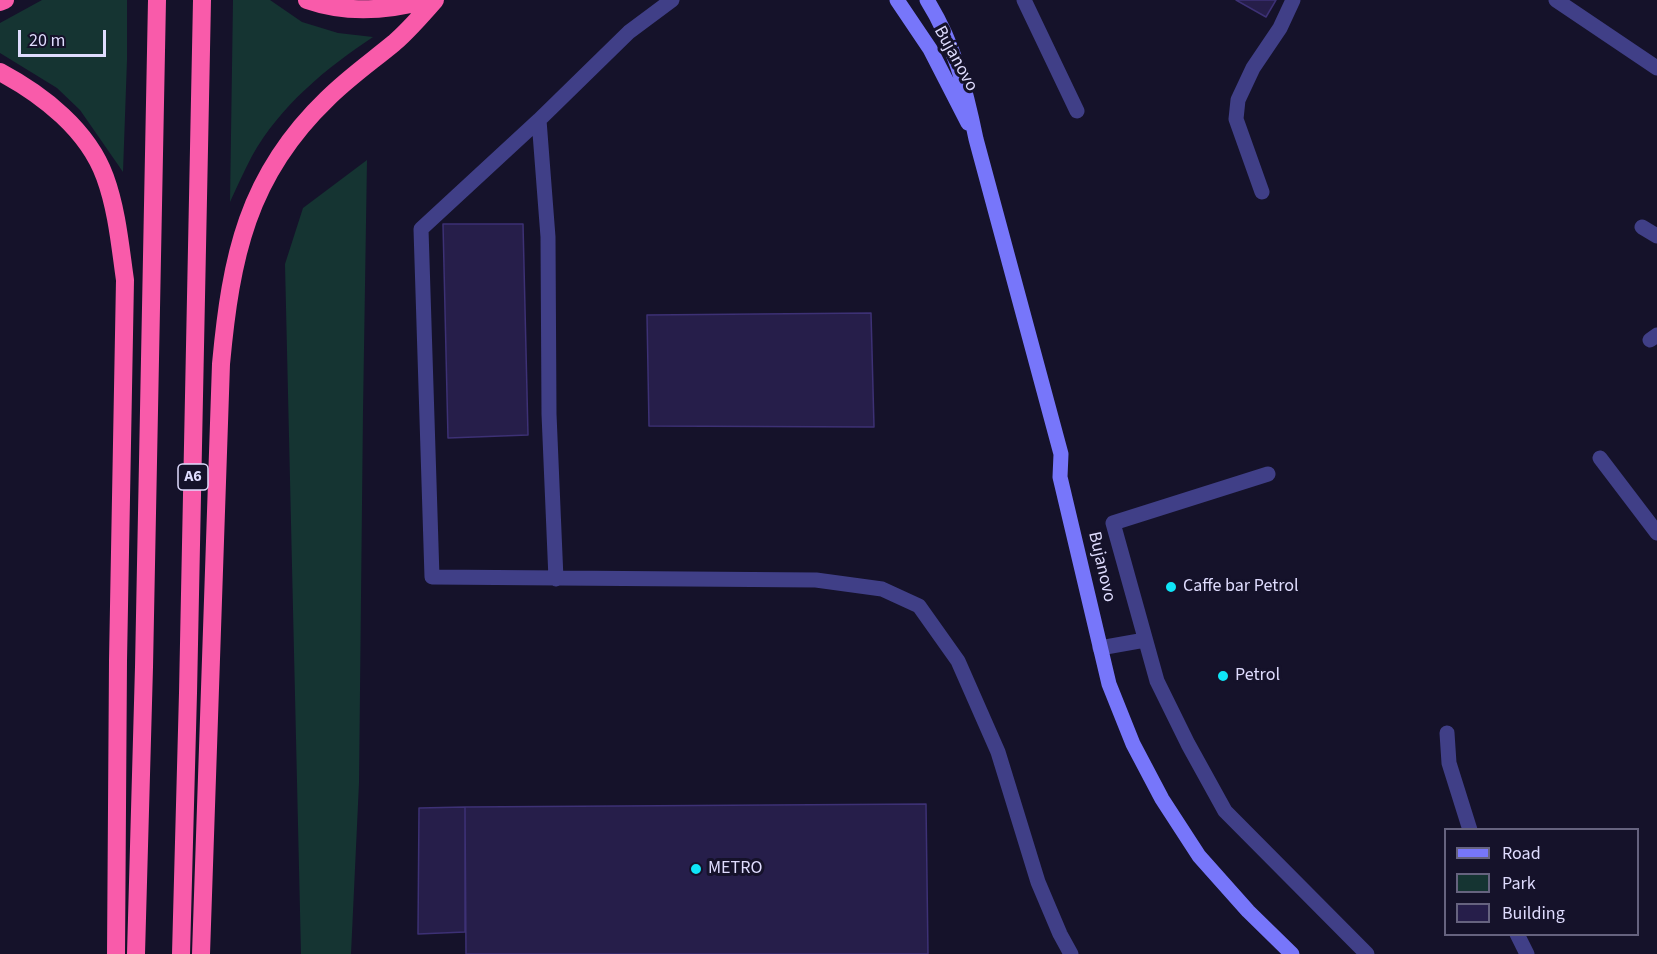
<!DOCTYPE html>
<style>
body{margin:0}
#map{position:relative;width:1657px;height:954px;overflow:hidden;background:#15122a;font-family:"Source Sans 3",sans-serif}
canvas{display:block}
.legend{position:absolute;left:1444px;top:828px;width:195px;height:108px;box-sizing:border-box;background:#15122a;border:2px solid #66637f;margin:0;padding:8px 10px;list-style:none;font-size:18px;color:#dfdcfe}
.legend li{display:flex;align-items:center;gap:12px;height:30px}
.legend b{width:30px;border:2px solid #66637f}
.scale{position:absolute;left:18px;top:30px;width:88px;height:27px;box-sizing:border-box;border:3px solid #dfdcfe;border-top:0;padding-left:8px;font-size:18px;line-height:21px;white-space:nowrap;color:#dfdcfe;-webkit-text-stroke:4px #15122a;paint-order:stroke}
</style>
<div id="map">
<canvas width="1657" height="954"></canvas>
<ul class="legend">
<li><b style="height:8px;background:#7776fa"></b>Road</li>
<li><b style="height:16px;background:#153432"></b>Park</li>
<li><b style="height:16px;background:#261e4a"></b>Building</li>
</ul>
<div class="scale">20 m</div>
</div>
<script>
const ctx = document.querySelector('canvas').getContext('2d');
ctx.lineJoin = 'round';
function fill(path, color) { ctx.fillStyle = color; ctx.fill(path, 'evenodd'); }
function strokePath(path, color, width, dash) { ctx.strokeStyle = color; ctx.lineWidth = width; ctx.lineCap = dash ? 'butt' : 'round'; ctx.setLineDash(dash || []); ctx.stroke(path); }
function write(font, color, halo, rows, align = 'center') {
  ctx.font = font + ' "Source Sans 3",sans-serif'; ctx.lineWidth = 6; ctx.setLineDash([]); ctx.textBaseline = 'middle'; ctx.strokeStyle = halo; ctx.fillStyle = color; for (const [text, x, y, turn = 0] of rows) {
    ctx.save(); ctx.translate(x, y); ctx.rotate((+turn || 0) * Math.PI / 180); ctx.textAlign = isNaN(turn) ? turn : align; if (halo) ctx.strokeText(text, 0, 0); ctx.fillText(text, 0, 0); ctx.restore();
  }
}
fill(new Path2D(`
 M 42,0 L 127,0 L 127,60 L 123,172 L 80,110 L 57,88 L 0,53 L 0,23 Z
 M 233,0 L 270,0 L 302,22 L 338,33 L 373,37 C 326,68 280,106 252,156 C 244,171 237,187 230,202 Z
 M 367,160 L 363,411 L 359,783 L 351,954 L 301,954 L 285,264 L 303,208 Z`), '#153432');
const building = new Path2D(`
 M 1236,0 L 1276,0 L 1266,17 Z
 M 443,224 L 523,224 L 528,435 L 448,438 Z
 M 871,313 L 874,427 L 649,426 L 647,315 Z
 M 926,804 L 928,954 L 466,954 L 465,807 Z
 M 465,807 L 465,932 L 418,934 L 419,808 Z`);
fill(building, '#261e4a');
strokePath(building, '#3d3175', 1.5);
strokePath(new Path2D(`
 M 1024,0 L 1077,111
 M 539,120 L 421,229 L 432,577 L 816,580 L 882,589 L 919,606 L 958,661 L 998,752 L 1038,882 L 1060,934 L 1071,954
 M 1262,192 L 1236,119 L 1238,100 L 1253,68 L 1280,28 L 1293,0
 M 1642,227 L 1657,236
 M 1600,458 L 1657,533
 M 1268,474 L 1113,523 L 1157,681 L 1188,744 L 1225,811 L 1367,954
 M 556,579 L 549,414 L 548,237 L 539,120 L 629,32 L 672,0
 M 1100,648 L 1145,640
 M 1447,733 L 1449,763 L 1470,830
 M 1517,934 L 1527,954`), '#403f87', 15);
strokePath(new Path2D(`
 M 1650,340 L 1657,335`), '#403f87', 15);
strokePath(new Path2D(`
 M 1556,0 L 1657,68`), '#403f87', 15);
strokePath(new Path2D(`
 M 897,0 L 930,49 L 968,123
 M 927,0 C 954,43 966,90 976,139 L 1061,454 L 1060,477 L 1109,684 L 1133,744 L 1162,799 L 1199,856 L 1248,911 L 1292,954`), '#7776fa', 15);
strokePath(new Path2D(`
 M 307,0 C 347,14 387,11 426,0
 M 0,2 L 5,0
 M 0,72 C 43,95 88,130 105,177 C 117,210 120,245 125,280 L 118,661 L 116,954
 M 136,954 L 144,667 L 157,0
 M 181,954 L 188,693 L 202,0
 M 201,954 L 221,364 C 231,257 247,176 327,99 C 348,78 371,62 394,43 C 409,30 422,15 435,0`), '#f95baa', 18);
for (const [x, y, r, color] of [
 [1171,587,6,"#0fe5f7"],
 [1223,676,6,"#0fe5f7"],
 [696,869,6,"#0fe5f7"]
]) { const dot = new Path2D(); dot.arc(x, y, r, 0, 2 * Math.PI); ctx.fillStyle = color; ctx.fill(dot); strokePath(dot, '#15122a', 2); }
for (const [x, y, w] of [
 [193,477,30]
]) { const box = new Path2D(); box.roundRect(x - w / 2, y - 13, w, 26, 4.5); ctx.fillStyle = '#15122a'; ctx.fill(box); strokePath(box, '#dfdcfe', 1.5); }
write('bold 16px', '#dfdcfe', null, [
 ["A6",193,477]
]);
write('18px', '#dfdcfe', '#15122a', [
 ["Bujanovo",955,59,61],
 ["Bujanovo",1101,567,77]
]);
write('18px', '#dfdcfe', '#15122a', [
 ["Caffe bar Petrol",1183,587],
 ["Petrol",1235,676],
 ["METRO",708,869]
], 'left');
</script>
